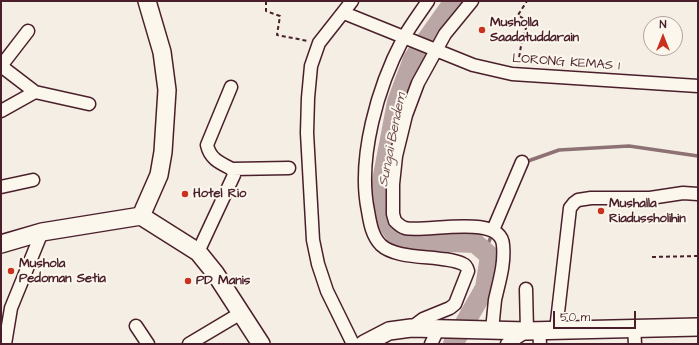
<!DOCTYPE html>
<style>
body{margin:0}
#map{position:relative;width:699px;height:345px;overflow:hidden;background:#f4eee4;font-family:"Architects Daughter",sans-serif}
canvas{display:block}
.frame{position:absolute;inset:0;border:2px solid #4a1f2b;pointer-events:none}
.north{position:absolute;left:643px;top:16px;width:40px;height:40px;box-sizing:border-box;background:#fbf7ec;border:1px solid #b4a19f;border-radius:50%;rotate:0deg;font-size:11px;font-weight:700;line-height:16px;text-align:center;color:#4a1f2b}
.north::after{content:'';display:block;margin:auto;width:14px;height:18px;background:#c8321e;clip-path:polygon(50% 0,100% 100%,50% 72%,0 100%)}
.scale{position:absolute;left:553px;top:311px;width:83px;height:18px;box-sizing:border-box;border:2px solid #4a1f2b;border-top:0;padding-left:5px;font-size:12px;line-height:14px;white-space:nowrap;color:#4a1f2b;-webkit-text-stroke:3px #fbf7ec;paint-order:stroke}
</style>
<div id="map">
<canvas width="699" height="345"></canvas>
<div class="frame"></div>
<div class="north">N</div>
<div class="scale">50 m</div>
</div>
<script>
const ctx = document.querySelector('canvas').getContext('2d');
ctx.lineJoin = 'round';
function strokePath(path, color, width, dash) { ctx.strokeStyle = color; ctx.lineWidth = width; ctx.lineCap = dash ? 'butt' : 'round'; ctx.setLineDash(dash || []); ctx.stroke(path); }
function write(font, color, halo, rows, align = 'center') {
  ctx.font = font + ' "Architects Daughter",sans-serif'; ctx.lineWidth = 4; ctx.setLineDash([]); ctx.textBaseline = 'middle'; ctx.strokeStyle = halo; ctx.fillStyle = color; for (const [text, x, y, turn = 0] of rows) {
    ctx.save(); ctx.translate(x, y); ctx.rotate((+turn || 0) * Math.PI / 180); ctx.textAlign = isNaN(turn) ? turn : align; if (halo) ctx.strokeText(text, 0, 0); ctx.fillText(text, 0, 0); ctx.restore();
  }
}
strokePath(new Path2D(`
 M 526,166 L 528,161 L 559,150 L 629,146 L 698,156
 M 485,251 L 490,239`), '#8d7174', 3.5);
strokePath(new Path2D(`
 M 453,344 L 485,288 L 490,256 L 475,243 L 399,240 L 386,221 L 381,186 L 397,102 L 413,59 L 454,1`), '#baa7a5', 20);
const street = new Path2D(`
 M 352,1 L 319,43 L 311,66 L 308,98 L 307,133 L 313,240 L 318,264 L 327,291 L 353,344
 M 472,1 L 445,34 L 418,83 L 406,115 L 396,156 L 393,184 L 393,214 L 395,221 C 398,224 401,227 405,228 C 425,233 501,213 503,245 C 505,264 499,282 495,300 C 494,310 493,320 492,330
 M 344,13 L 473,65 L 512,74 L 698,86
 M 1,66 L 28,31
 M 1,66 L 35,92
 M 1,111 L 35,92 L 89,104
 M 232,169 L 289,168
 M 1,187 L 33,180
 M 493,230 L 522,162
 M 198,252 L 234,175 L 232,169 C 220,163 210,159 207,145 L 231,87
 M 136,326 L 148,344
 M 411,328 L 423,319 L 450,308 L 455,304 L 468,271 C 467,267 466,265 463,264 C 442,254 398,261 381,245 C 372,236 370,223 368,211 C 357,158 378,86 403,39 C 410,26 420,13 428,1
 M 634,328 L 635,344
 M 539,330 L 540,344
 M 556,330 L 570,208 L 574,203 L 578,200 L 591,198 L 650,198 L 683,193 L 698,194
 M 5,344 L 11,308 L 42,232
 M 189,344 L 241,313
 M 431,344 L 438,329
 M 507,344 L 527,331 L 526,289`);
const secondary = new Path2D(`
 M 141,216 L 159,175 L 163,152 L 167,90 L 162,52 L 147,1
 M 1,244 L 42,232 L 141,216 L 198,252 L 215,273 L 261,344
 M 364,344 L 389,331 L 411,328 L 527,331 L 698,327`);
strokePath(street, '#4a1f2b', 15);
strokePath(secondary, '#4a1f2b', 20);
strokePath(new Path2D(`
 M 266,1 L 266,11 L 280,16 L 277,35 L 308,41
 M 518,64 L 522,40 L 528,22 L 518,15 L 527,1
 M 652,257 L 698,256`), '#4a1f2b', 2, [4, 3]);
strokePath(street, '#fbf7ec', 12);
strokePath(secondary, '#fbf7ec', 17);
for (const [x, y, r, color] of [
 [482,30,4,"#c8321e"],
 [185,194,4,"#c8321e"],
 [601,211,4,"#c8321e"],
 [11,271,4,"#c8321e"],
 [188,281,4,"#c8321e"]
]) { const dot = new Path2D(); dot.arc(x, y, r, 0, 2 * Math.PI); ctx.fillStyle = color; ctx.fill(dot); strokePath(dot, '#fbf7ec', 1.5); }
write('bold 13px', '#4a1f2b', '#fbf7ec', [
 ["Musholla",490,23],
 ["Saadatuddarain",490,38],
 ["Hotel Rio",193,194],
 ["Mushalla",609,204],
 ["Riadussholihin",609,219],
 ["Mushola",19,264],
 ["Pedoman Setia",19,279],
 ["PD Manis",196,281]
], 'left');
write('13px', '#4a1f2b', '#fbf7ec', [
 ["LORONG KEMAS 1",566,63,4]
]);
write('italic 14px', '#714f56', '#fbf7ec', [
 ["Sungai Bendem",393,140,-79]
]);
</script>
